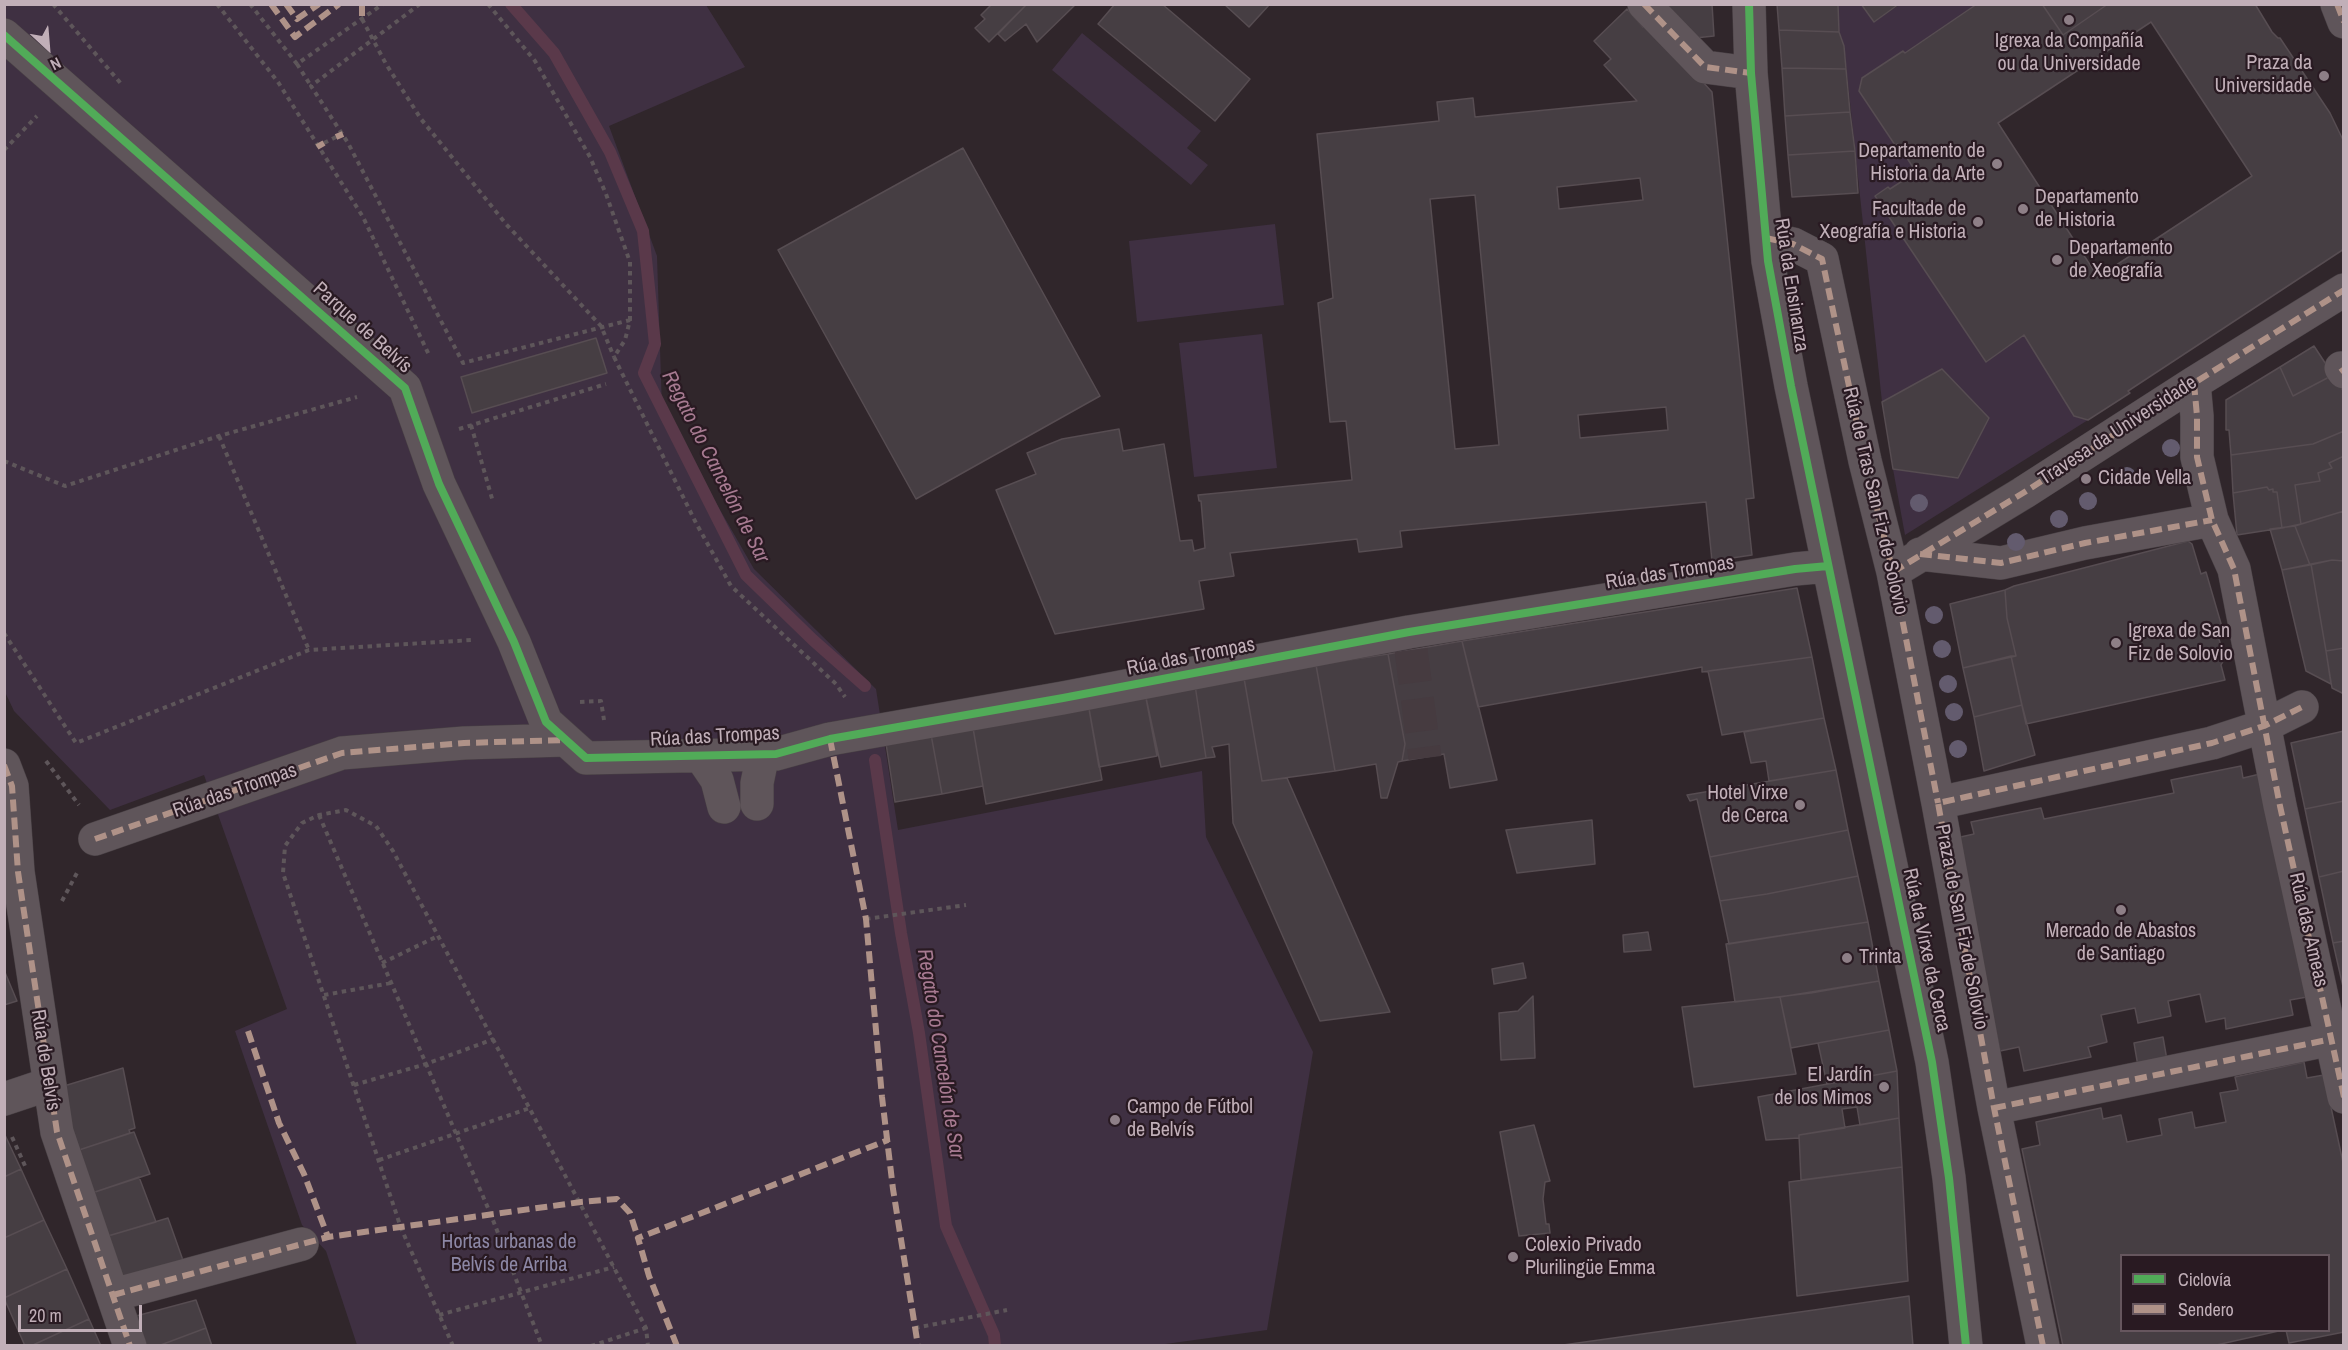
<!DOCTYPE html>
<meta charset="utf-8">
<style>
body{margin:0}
#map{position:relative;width:2348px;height:1350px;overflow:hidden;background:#30262b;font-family:"Archivo Narrow",sans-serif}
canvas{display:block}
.frame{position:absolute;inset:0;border:6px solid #c1afb8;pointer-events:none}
.legend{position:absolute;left:2120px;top:1254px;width:210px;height:78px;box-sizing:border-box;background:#291a22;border:2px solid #66565e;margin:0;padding:8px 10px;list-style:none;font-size:18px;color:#c1afb8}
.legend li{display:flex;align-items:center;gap:12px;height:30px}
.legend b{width:30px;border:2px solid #66565e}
.north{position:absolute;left:18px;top:18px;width:60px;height:60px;-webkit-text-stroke:4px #291a22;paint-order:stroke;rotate:154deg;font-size:16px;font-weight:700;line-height:24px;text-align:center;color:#c1afb8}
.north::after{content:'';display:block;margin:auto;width:21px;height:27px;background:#c1afb8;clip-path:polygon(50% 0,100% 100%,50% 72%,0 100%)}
.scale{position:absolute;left:18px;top:1305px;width:124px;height:27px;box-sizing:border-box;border:3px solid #c1afb8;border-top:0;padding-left:8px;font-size:18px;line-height:21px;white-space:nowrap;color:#c1afb8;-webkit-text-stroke:4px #291a22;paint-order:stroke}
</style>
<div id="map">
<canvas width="2348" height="1350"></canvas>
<div class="frame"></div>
<ul class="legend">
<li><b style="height:8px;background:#51ab58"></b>Ciclovía</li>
<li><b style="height:8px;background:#af9288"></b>Sendero</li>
</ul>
<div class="north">N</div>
<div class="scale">20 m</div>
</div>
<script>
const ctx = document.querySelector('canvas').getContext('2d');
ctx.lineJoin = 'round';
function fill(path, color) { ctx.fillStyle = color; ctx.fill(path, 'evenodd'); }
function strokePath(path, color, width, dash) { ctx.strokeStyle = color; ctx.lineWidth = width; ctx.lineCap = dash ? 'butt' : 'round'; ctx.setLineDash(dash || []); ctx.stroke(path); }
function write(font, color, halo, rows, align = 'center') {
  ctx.font = font + ' "Archivo Narrow",sans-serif'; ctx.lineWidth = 4.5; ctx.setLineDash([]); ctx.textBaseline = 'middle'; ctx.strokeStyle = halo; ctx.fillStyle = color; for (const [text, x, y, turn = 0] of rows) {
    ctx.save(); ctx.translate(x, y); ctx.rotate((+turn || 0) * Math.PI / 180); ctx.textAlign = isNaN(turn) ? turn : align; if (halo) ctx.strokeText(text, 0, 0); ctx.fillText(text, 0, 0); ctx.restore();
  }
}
fill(new Path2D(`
 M 5,5 L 706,5 L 745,67 L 609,126 L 657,256 L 662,409 L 754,569 L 876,689 L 898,830 L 1202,771 L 1206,837 L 1313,1052 L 1267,1330 L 1151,1346 L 357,1345 L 326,1251 L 302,1225 L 235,1031 L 287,1009 L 204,775 L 110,810 L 14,711 L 5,692 Z
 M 1838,5 L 1861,5 L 1874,22 L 1899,5 L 1977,5 L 1905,53 L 1903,51 L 1862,78 L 1859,91 L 1895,145 L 1898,144 L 1916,172 L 1890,189 L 1875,196 L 1986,362 L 2024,335 L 2074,416 L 2088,420 L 1905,535 L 1893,469 L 1958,478 L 1989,418 L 1942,370 L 1882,402 L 1844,46 L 1839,32 Z
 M 1082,33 L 1201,131 L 1187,148 L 1208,165 L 1191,185 L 1052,70 Z
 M 1275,224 L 1284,305 L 1137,322 L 1129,241 Z
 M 1262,334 L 1277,468 L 1194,477 L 1179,343 Z`), '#3f3042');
strokePath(new Path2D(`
 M 511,4 L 554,53 L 610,152 L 643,231 L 655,344 L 644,373 L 746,575 L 813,640 L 865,686
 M 875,760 L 901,933 L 919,1033 L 946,1226 L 994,1335 L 995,1346`), '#5a394a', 12);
const building = new Path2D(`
 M 992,4 L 1027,4 L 989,42 L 975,28 L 985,19 L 981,15 Z
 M 1027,4 L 1076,4 L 1037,42 L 1026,24 L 1005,41 L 998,34 Z
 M 1115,4 L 1162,4 L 1250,79 L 1215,121 L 1098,24 Z
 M 1224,4 L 1270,4 L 1249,27 Z
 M 1663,4 L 1712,4 L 1714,36 L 1695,38 Z
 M 1777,4 L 1838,4 L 1839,32 L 1779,30 Z
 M 1861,4 L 1899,4 L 1874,22 Z
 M 1977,4 L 2042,4 L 2063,35 L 2108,4 L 2255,4 L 2272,32 L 2278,38 L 2280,38 L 2330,113 L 2344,142 L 2344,249 L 2128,391 L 2130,393 L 2088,420 L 2074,416 L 2024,335 L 1986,362 L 1875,196 L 1888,187 L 1890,189 L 1916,172 L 1898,144 L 1895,145 L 1859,91 L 1862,78 L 1903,51 L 1905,53 ZM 2151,22 L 2252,176 L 2098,277 L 1998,123 Z
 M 2042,4 L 2108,4 L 2063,35 Z
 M 1627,9 L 1643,27 L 1648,22 L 1712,92 L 1754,498 L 1746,499 L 1752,555 L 1712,561 L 1706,502 L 1400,531 L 1402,547 L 1359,552 L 1357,539 L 1230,553 L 1234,576 L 1199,581 L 1204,609 L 1055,634 L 996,490 L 1036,474 L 1027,453 L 1062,439 L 1119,429 L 1123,451 L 1164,444 L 1180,541 L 1192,540 L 1194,551 L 1205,548 L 1201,501 L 1199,501 L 1198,495 L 1352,480 L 1346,421 L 1330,422 L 1318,303 L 1333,298 L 1317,134 L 1439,121 L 1437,102 L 1473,98 L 1475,117 L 1637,101 L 1604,65 L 1611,59 L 1594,41 ZM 1640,178 L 1643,200 L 1559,209 L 1557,187 ZM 1475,195 L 1499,445 L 1455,449 L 1430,199 ZM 1666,407 L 1668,430 L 1580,438 L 1578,415 Z
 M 1779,30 L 1839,32 L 1844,46 L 1846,69 L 1782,68 Z
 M 1782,68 L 1846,69 L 1850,112 L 1785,116 Z
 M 1850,112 L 1855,151 L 1788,155 L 1785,116 Z
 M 963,148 L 1100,396 L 916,499 L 778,250 Z
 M 1855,151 L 1858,193 L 1792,197 L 1788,155 Z
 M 596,338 L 607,373 L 472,413 L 461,377 Z
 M 2314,346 L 2333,375 L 2293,396 L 2280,367 Z
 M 2280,367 L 2293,396 L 2333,375 L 2344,392 L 2344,431 L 2313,444 L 2231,455 L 2229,430 L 2226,430 L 2226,400 Z
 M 1942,369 L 1989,418 L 1958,478 L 1893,469 L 1882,402 Z
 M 2344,431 L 2344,456 L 2329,463 L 2332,468 L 2318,473 L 2320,481 L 2295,485 L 2301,524 L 2282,528 L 2277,492 L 2273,492 L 2273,489 L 2269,490 L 2267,487 L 2233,493 L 2231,455 L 2313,444 Z
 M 2344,456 L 2344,511 L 2301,524 L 2295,485 L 2320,481 L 2318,473 L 2332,468 L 2329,463 Z
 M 2267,487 L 2269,490 L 2273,489 L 2273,492 L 2277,492 L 2282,528 L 2237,535 L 2233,493 Z
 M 2344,511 L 2344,561 L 2332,560 L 2310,565 L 2295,526 Z
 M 2295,526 L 2310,565 L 2282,570 L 2270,529 Z
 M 2188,541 L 2192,544 L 2201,574 L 2206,572 L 2222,627 L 2216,630 L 2225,658 L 2221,665 L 2225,680 L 2026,724 L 2011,656 L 2016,656 L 2007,618 L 2005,590 L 2014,586 Z
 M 2332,560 L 2344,561 L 2344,648 L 2326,651 L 2311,564 Z
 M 2311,564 L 2326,651 L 2331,684 L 2306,671 L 2282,570 Z
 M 1797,588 L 1812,657 L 1702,672 L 1702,667 L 1478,707 L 1462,641 Z
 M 2005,590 L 2007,618 L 2016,656 L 1963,668 L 1950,604 Z
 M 1462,641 L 1497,780 L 1450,788 L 1444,754 L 1402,761 L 1405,744 L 1388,654 Z
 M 2344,648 L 2344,694 L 2332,688 L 2326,651 Z
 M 1388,654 L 1405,744 L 1402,761 L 1398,762 L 1387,798 L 1381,798 L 1376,764 L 1335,771 L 1316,665 Z
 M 2011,656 L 2022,705 L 1974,717 L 1963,668 Z
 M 1812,657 L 1824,718 L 1722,735 L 1708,671 Z
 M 1316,665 L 1335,771 L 1262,781 L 1244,678 Z
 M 1244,678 L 1262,781 L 1287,778 L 1390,1012 L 1320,1021 L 1233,823 L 1229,744 L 1212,747 L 1215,757 L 1206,758 L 1195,685 Z
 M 1195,685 L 1206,758 L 1161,767 L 1145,693 Z
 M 1145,693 L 1157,756 L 1099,767 L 1088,703 Z
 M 1088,703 L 1102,780 L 986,804 L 972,722 Z
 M 2022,705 L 2035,755 L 1984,771 L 1974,717 Z
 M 1824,718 L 1836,770 L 1769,781 L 1766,761 L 1751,763 L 1744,732 Z
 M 972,722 L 983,786 L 942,794 L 930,729 Z
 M 930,729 L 942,794 L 895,802 L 885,737 Z
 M 2344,731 L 2344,801 L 2305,809 L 2291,743 Z
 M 2241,766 L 2243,778 L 2260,774 L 2307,997 L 2290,1000 L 2293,1015 L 2226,1029 L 2225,1018 L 2206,1022 L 2200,994 L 2168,1001 L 2171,1016 L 2138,1023 L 2135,1008 L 2101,1015 L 2107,1042 L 2088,1047 L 2091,1057 L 2024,1071 L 2019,1047 L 2000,1051 L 1956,838 L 1974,834 L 1971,822 L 2041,808 L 2044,819 L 2174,793 L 2171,780 Z
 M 1836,770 L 1848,830 L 1710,857 L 1697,799 L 1690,801 L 1687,795 Z
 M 2344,801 L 2344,871 L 2319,877 L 2305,809 Z
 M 1592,820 L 1595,864 L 1517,873 L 1506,830 Z
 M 1848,830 L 1858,876 L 1767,894 L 1720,901 L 1710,857 Z
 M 2344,871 L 2344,941 L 2333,943 L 2319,877 Z
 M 1858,876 L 1868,922 L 1729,944 L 1720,901 L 1767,894 Z
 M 1868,922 L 1879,981 L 1811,993 L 1735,1002 L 1726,944 Z
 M 1648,932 L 1651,950 L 1624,952 L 1623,935 Z
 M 2344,941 L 2344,991 L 2333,943 Z
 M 1523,963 L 1526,978 L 1494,984 L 1492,969 Z
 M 4,970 L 17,1001 L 4,1005 Z
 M 1879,981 L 1889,1030 L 1791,1048 L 1780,997 Z
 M 1533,996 L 1535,1058 L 1501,1060 L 1499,1013 L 1518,1011 Z
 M 1780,997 L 1796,1074 L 1694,1087 L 1682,1007 Z
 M 1889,1030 L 1897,1071 L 1827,1084 L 1818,1043 Z
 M 2163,1037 L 2168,1066 L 2139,1072 L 2134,1043 Z
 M 2304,1062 L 2307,1078 L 2324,1075 L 2344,1167 L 2344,1332 L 2289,1343 L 2286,1330 L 2328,1330 L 2328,1256 L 2122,1256 L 2122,1330 L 2283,1330 L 2212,1346 L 2063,1346 L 2022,1149 L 2040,1145 L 2036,1122 L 2101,1108 L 2103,1119 L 2121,1115 L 2127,1142 L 2162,1135 L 2159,1119 L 2192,1112 L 2195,1128 L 2226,1122 L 2220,1093 L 2238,1090 L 2235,1077 Z
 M 123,1068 L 135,1128 L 129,1130 L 130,1133 L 76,1151 L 64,1086 Z
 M 1897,1071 L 1899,1118 L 1860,1125 L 1857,1107 L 1842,1109 L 1845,1128 L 1799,1135 L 1799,1138 L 1766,1140 L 1758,1097 Z
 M 1899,1118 L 1902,1167 L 1801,1180 L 1799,1135 Z
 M 1534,1125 L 1550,1181 L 1545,1182 L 1543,1199 L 1546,1224 L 1549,1224 L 1550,1233 L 1519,1236 L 1500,1132 Z
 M 134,1132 L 150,1174 L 92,1193 L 76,1151 Z
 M 4,1133 L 21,1169 L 4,1177 Z
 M 1902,1167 L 1908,1281 L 1797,1296 L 1789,1182 Z
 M 21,1169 L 44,1220 L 4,1238 L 4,1177 Z
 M 139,1177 L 156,1222 L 108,1236 L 92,1193 Z
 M 168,1218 L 185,1266 L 124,1284 L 108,1236 Z
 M 44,1220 L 67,1269 L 4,1298 L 4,1238 Z
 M 67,1269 L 89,1319 L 33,1345 L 25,1346 L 4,1298 Z
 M 1909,1296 L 1913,1346 L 1556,1346 L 1814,1310 Z
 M 196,1300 L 206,1328 L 158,1346 L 147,1346 L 136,1316 Z
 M 89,1319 L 101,1346 L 33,1346 L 33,1345 Z
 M 206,1328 L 212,1346 L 158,1346 Z`);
fill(building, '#463e43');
strokePath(building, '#574d52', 1.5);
strokePath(new Path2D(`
 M 1411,650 L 1425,758`), '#463b40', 33, [33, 16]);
const minor = new Path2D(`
 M 1644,4 L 1705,67 L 1751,73
 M 1749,4 L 1751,73 L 1768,261 L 1791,386 L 1932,1062 L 1949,1178 L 1966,1346
 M 2337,4 L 2344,22
 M 4,35 L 405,388 L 439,484 L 514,642 L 546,722 L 586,758 L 776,754 L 830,739 L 1063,698 L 1409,632 L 1795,569 L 1828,566
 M 1766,238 L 1793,244 L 1822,259 L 1865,461 L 1893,572 L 1938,803
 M 2341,368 L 2344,372
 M 2194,383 L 2197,416 L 2197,457 L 2212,520 L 2234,569 L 2280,806 L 2344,1097
 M 1920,554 L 2001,563 L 2085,543 L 2212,520
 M 1893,572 L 2023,493 L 2194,383 L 2344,290
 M 700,755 L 717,780 L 724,807
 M 4,765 L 12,786 L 18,872 L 57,1132 L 130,1346
 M 757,804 L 757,783 L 763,754
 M 95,839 L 342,753 L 464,743 L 566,740
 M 4,1099 L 49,1084
 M 1994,1108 L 2332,1039
 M 113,1295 L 302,1244
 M 2043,1346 L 1994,1108 L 1938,803 L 2212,743 L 2264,726 L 2302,707`);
strokePath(minor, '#494145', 34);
strokePath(new Path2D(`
 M 53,4 L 123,86
 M 217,4 L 278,82 L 363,217 L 430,357
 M 250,4 L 297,64 L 383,4
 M 420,4 L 311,86 L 348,143 L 463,363 L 630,320
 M 488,4 L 535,61 L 590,157 L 606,194 L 630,262 L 630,320 L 625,340 L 614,357 L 696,523 L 731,586 L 836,684 L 845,697
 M 362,19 L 386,64 L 421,119 L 506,224 L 601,326 L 614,357
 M 297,64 L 311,86
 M 324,143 L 336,137
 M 4,150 L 37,116
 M 471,425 L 493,502
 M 459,429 L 606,384
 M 219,436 L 309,650
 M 4,461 L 65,486 L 219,436 L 357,397
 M 4,633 L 76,743 L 309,650 L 472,640
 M 580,702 L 601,701 L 604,720
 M 46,761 L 79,805
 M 319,815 L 491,1215 L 542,1346
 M 62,901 L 78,871
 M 866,919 L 966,905
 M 382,963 L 438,936
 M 324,995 L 391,983
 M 354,1085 L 426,1064 L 494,1039
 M 12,1137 L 26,1168
 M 379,1160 L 530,1108
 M 439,1315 L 614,1267
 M 915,1328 L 1007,1310
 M 453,1346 L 401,1228 L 283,873 L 285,846 L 302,823 L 319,815 L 346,810 L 376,826 L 393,851 L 646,1328 L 648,1346
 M 591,1346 L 646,1328`), '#5e565a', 4, [4.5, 4.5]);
strokePath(minor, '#5f555a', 33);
strokePath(new Path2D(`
 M 271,4 L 295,37 L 339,4
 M 286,4 L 297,19 L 319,4
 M 362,4 L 362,19
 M 1644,4 L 1705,67 L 1751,73
 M 2337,4 L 2344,22
 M 336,137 L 343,134
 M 317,147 L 324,143
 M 1766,238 L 1793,244 L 1822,259 L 1865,461 L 1893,572 L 1938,803
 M 2341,368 L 2344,372
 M 2194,383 L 2197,416 L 2197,457 L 2212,520 L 2234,569 L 2280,806 L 2344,1097
 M 1920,554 L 2001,563 L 2085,543 L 2212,520
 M 1893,572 L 2023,493 L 2194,383 L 2344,290
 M 830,739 L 866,919 L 882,1097 L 893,1189 L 918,1346
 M 4,765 L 12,786 L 18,872 L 57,1132 L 130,1346
 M 95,839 L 342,753 L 464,743 L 566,740
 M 248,1031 L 279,1123 L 304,1174 L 328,1237
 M 1994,1108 L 2332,1039
 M 113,1295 L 328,1237 L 581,1202 L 617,1199 L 630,1213 L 638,1238
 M 677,1346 L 649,1276 L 638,1238 L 888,1140
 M 2043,1346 L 1994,1108 L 1938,803 L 2212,743 L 2264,726 L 2302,707`), '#af9288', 6, [12, 6]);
strokePath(new Path2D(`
 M 1749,4 L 1751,73 L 1768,261 L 1791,386 L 1932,1062 L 1949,1178 L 1966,1346
 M 4,35 L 405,388 L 439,484 L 514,642 L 546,722 L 586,758 L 776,754 L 830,739 L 1063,698 L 1409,632 L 1795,569 L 1828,566`), '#51ab58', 8);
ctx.fillStyle = '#635b6e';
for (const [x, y] of [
 [2171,448],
 [2127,476],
 [2088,501],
 [1919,503],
 [2059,519],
 [2016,542],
 [1934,615],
 [1942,649],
 [1948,684],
 [1954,712],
 [1958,749]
]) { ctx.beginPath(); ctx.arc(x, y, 9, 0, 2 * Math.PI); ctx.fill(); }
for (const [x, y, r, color] of [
 [2069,20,6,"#8e7f87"],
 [2324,76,6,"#8e7f87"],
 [1997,164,6,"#8e7f87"],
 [2023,209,6,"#8e7f87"],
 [1978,222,6,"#8e7f87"],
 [2057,260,6,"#8e7f87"],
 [2086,479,6,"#8e7f87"],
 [2116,643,6,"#8e7f87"],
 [1800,805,6,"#8e7f87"],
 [2121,910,6,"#8e7f87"],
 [1847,958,6,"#8e7f87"],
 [1884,1087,6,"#8e7f87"],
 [1115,1120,6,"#8e7f87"],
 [1513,1257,6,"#8e7f87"]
]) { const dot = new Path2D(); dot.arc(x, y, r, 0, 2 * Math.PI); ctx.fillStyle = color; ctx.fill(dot); strokePath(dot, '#291a22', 2); }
write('20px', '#c1afb8', '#291a22', [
 ["Igrexa da Compañía",2069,42,"center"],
 ["ou da Universidade",2069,65,"center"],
 ["Praza da",2312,64,"right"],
 ["Universidade",2312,87,"right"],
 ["Departamento de",1985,152,"right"],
 ["Historia da Arte",1985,175,"right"],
 ["Departamento",2035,198],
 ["de Historia",2035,221],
 ["Facultade de",1966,210,"right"],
 ["Xeografía e Historia",1966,233,"right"],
 ["Departamento",2069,249],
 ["de Xeografía",2069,272],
 ["Cidade Vella",2098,479],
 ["Igrexa de San",2128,632],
 ["Fiz de Solovio",2128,655],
 ["Hotel Virxe",1788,794,"right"],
 ["de Cerca",1788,817,"right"],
 ["Mercado de Abastos",2121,932,"center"],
 ["de Santiago",2121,955,"center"],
 ["Trinta",1859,958],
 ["El Jardín",1872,1076,"right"],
 ["de los Mimos",1872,1099,"right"],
 ["Campo de Fútbol",1127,1108],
 ["de Belvís",1127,1131],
 ["Colexio Privado",1525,1246],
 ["Plurilingüe Emma",1525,1269]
], 'left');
write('20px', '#c1afb8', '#291a22', [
 ["Rúa da Ensinanza",1791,285,81],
 ["Parque de Belvís",362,328,42],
 ["Travesa da Universidade",2118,431,-33],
 ["Rúa de Tras San Fiz de Solovio",1875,501,77],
 ["Rúa das Trompas",1670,573,-9],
 ["Rúa das Trompas",1191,657,-11],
 ["Rúa das Trompas",715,737,-3],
 ["Rúa das Trompas",235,791,-19],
 ["Praza de San Fiz de Solovio",1961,927,79],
 ["Rúa das Ameas",2308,930,77],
 ["Rúa da Virxe da Cerca",1926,950,78],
 ["Rúa de Belvís",45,1060,81]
]);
write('20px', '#8c87a5', '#291a22', [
 ["Hortas urbanas de",509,1243],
 ["Belvís de Arriba",509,1266]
]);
write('italic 21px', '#a77a91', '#291a22', [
 ["Regato do Cancelón de Sar",715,467,63],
 ["Regato do Cancelón de Sar",940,1054,81]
]);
</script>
